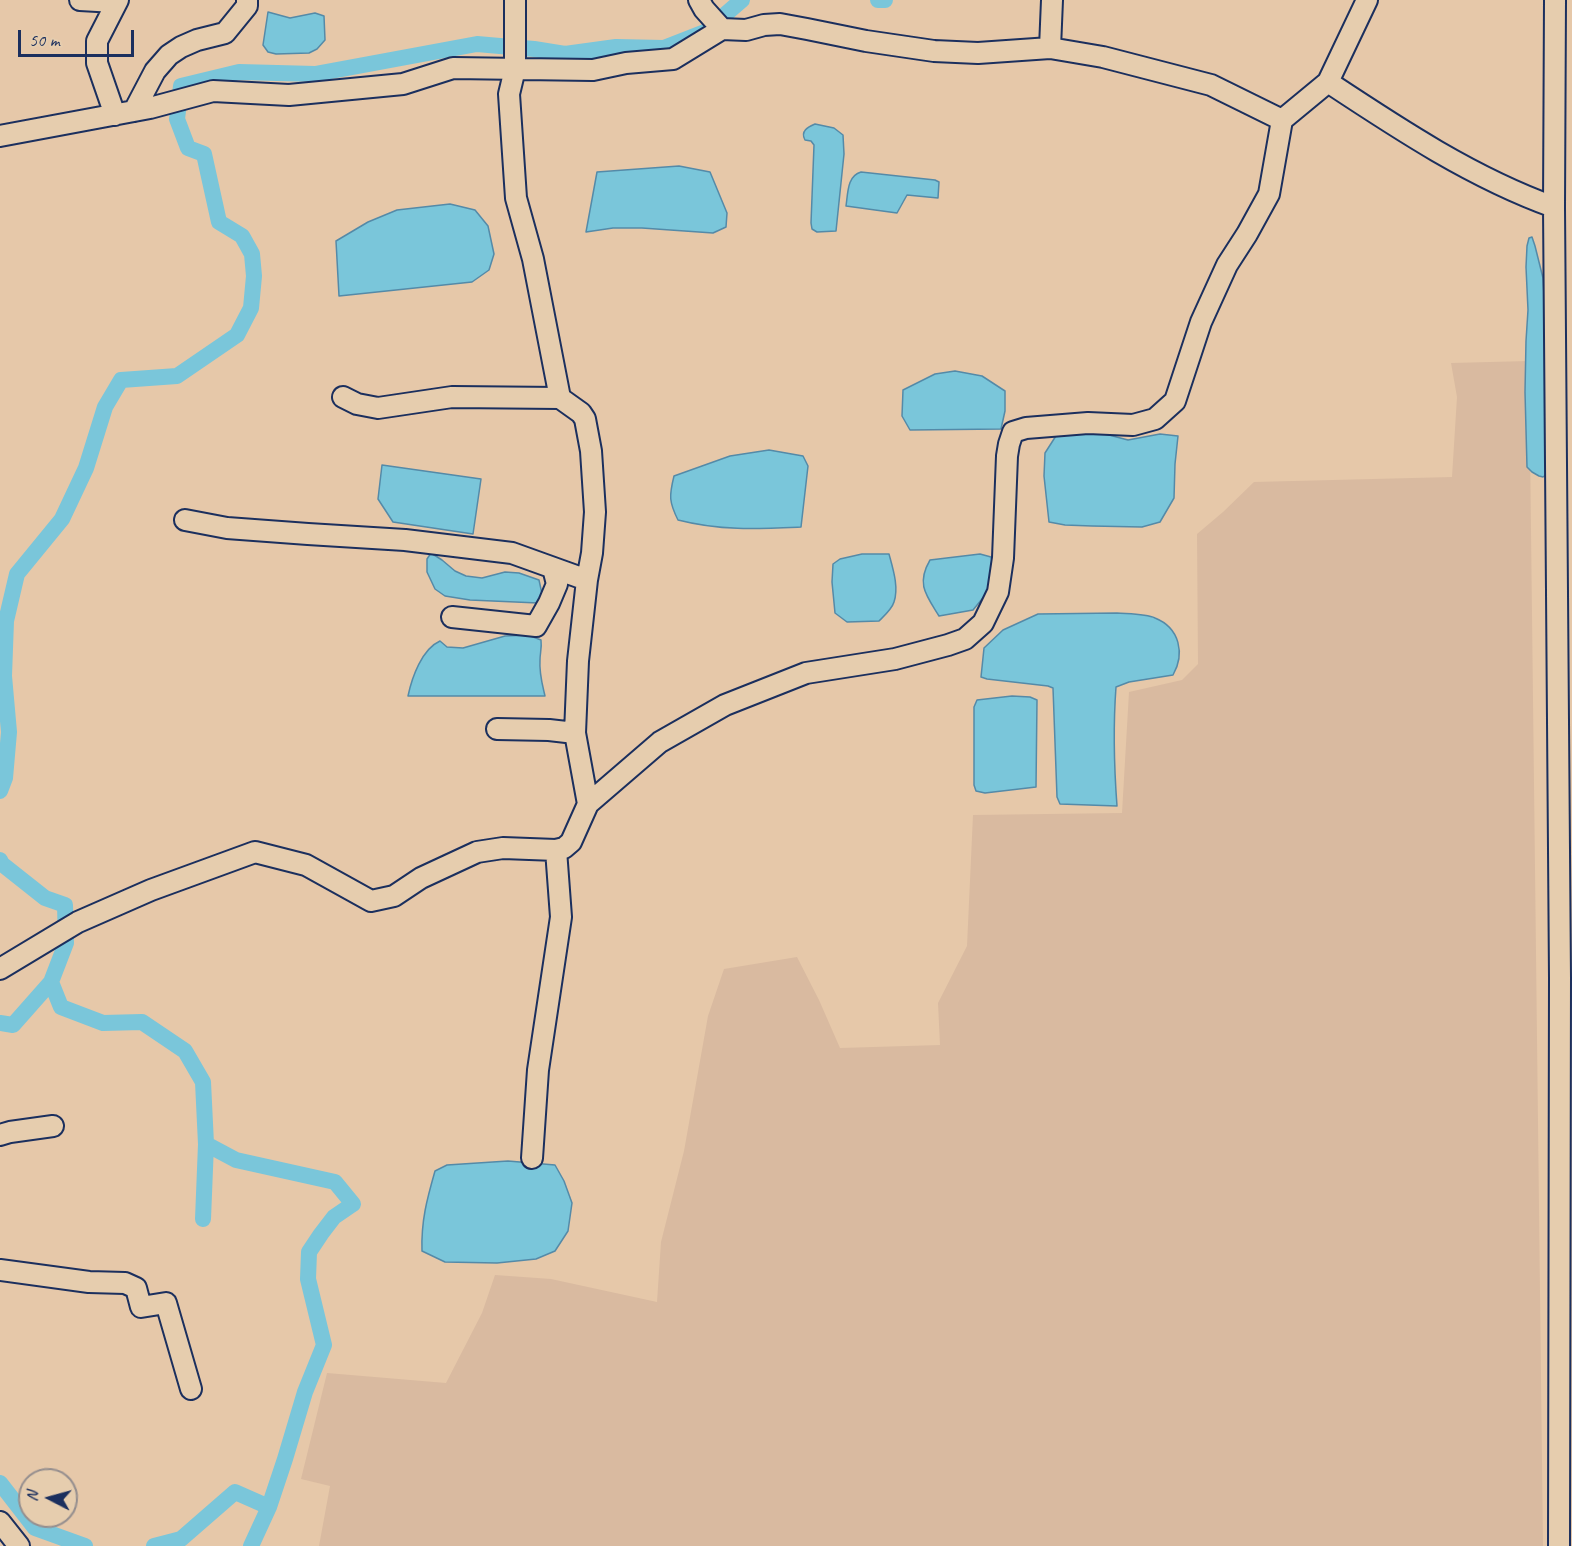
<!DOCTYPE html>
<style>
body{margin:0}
#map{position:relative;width:1572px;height:1546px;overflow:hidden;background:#e6c8a9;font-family:Caveat,sans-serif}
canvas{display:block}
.north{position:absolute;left:18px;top:1468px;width:60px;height:60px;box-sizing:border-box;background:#e6cdae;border:2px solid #958e8e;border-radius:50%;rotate:276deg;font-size:16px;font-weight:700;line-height:24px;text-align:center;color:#1b2f5e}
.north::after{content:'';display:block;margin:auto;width:21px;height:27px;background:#1b2f5e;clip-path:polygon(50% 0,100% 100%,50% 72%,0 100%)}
.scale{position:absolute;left:18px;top:30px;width:116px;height:27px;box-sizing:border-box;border:3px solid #1b2f5e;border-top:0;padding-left:8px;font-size:18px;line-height:21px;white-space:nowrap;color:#1b2f5e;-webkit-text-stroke:4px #e6cdae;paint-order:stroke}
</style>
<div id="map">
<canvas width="1572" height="1546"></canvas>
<div class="north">N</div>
<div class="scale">50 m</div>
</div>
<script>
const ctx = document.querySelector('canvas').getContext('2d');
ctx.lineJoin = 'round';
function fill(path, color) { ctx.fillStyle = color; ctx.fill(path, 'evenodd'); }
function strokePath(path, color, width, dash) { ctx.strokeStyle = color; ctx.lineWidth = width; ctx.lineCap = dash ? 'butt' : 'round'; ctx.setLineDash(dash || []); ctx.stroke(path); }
fill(new Path2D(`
 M 1529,361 L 1543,1546 L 319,1546 L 330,1486 L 301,1479 L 327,1373 L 446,1383 L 482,1313 L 495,1275 L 551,1279 L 657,1302 L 661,1242 L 684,1151 L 708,1016 L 724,969 L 797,957 L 819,1000 L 840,1048 L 940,1045 L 938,1003 L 967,946 L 973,815 L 1122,813 L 1129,692 L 1182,680 L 1198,664 L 1197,534 L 1223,512 L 1254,482 L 1452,477 L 1457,397 L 1451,363 Z`), '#d9baa0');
const water = new Path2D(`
 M 268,12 L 290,18 L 315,13 L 324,16 L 325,40 L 317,49 L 309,53 L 276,54 L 268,52 L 263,45 Z
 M 815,124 L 834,128 L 843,135 L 844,154 L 836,231 L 817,232 L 812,229 L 811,223 L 814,145 L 811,141 L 805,140 C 800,131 808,127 815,124 Z
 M 679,166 L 710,172 L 727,213 L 726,227 L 713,233 L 642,228 L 613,228 L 586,232 L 597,172 Z
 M 861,172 L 935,180 L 939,182 L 938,198 L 907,195 L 897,213 L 846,206 C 848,193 847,176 861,172 Z
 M 450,204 L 475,210 L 488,226 L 494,254 L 489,270 L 472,282 L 339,296 L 336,241 L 368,222 L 397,210 Z
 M 1532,237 L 1535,246 L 1543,278 L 1547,348 L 1547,474 L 1543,477 L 1539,476 L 1532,472 L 1527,467 L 1525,392 L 1526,341 L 1528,310 L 1526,267 L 1527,246 L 1529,238 Z
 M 955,371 L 982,376 L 1005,391 L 1005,411 L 1001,429 L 910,430 L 902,416 L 903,390 L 935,374 Z
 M 1061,428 L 1086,429 L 1128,440 L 1160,434 L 1178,436 L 1175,464 L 1174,498 L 1160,522 L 1142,527 L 1092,526 L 1065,525 L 1049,522 L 1044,476 L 1045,453 Z
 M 769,450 L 803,456 L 808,466 L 801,527 C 757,529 721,531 678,520 C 669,502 669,496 674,476 L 730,456 Z
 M 382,465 L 481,479 L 473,534 L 393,522 L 378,499 Z
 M 431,553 L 442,560 L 455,571 L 466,576 L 482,578 L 505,572 L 519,573 L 539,580 L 542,594 L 538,603 L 470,600 L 445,596 L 435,589 L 427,572 L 427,559 Z
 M 862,554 L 889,554 C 893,569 899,587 894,602 C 892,609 884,616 879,621 L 847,622 L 835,613 L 832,582 L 833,564 L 840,559 Z
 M 980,554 L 991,557 L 995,570 L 991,588 L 973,610 L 939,616 C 926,595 916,584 930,560 Z
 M 1117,613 C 1128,614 1146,614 1155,618 C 1180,628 1185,654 1173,675 L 1129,682 L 1116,687 C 1113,727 1114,766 1117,806 L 1060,804 L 1057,797 L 1053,688 L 1048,686 L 987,679 L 981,677 L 984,648 L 1003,630 L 1038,614 Z
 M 528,635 L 541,640 C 542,648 540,653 540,660 C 539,673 542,683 545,696 L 408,696 C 412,677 422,649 440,641 L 447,647 L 463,648 L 505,636 Z
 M 1012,696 L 1030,697 L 1037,700 L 1036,787 L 985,793 L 976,791 L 974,785 L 974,707 L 977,700 Z
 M 508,1161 L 555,1165 L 564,1181 L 572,1203 L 568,1231 L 555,1251 L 536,1259 L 497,1263 L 445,1262 L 422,1251 C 421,1221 427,1199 435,1171 L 447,1165 Z`);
fill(water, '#7ac6da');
strokePath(water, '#548aa8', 1.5);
strokePath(new Path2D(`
 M 878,0 L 885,0
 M 0,791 L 5,778 L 9,732 L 4,676 L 6,621 L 17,574 L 62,519 L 86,468 L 105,407 L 121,380 L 177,376 L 237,335 L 251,308 L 254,276 L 252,254 L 242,236 L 219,222 L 204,154 L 188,148 L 177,119 L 181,86 L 239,72 L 315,74 L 477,44 L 534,49 L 565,54 L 616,47 L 664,48 L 705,32 L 742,0
 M 0,860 L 2,864 L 45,898 L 65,905 L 66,943 L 51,982 L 13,1025 L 0,1023
 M 51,982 L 61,1007 L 103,1023 L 142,1022 L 185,1051 L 203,1082 L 206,1144 L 203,1219
 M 206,1144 L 236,1160 L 335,1182 L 353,1204 L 334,1217 L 321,1234 L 309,1252 L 308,1279 L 324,1345 L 305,1392 L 285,1459 L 269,1507 L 251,1546
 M 0,1483 L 35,1528 L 85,1546
 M 154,1546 L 181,1539 L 235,1492 L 269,1507`), '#7ac6da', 16);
const minor = new Path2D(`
 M 80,0 L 115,2
 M 515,0 L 515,69 L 509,94 L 516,198 L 533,259 L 560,398
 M 699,0 L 704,9 L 722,29
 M 1555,0 L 1554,207 L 1560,977 L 1559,1546
 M 1050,48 L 1052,0
 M 1328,82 L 1367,0
 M 134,111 L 155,71 L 169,55 L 181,47 L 197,40 L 225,33 L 247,6 L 247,0
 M 115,115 L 97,63 L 97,41 L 118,0
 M 0,136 L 150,108 L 213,91 L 289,95 L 403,84 L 453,68 L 593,70 L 626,63 L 673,59 L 722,29 L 746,30 L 764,25 L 780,24 L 807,29 L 866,41 L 934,51 L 978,53 L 1050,48 L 1103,57 L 1211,85 L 1282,120
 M 343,397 L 357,404 L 378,408 L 452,397 L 560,398 L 581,413 L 585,419 L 591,451 L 595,512 L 592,553 L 587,580 L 578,661 L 575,733 L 588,804
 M 185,520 L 227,528 L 308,534 L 405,540 L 512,553 L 587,580
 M 452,617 L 536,626 L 549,603 L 557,584 L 553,568
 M 497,729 L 549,730 L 575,733
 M 0,969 L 78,922 L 151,890 L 255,852 L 306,865 L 371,901 L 394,896 L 421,878 L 477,852 L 503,848 L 556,850 L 564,848 L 571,842 L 588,804 L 660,742 L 725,705 L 806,673 L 895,659 L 948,645 L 965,639 L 983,623 L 998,592 L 1003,558 L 1007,456 L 1009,444 L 1013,432 L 1026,428 L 1088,423 L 1133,425 L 1155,419 L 1175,401 L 1201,322 L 1227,265 L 1247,234 L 1269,194 L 1282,120 L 1328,82 C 1399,129 1473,178 1554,207
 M 0,1135 L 10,1132 L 53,1126
 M 532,1158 L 538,1070 L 561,917 L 556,850
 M 0,1270 L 89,1282 L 125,1283 L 136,1288 L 141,1307 L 166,1303 L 191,1389
 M 0,1522 L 19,1546`);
strokePath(minor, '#1b2f5e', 24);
strokePath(minor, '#e6cdae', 20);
</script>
